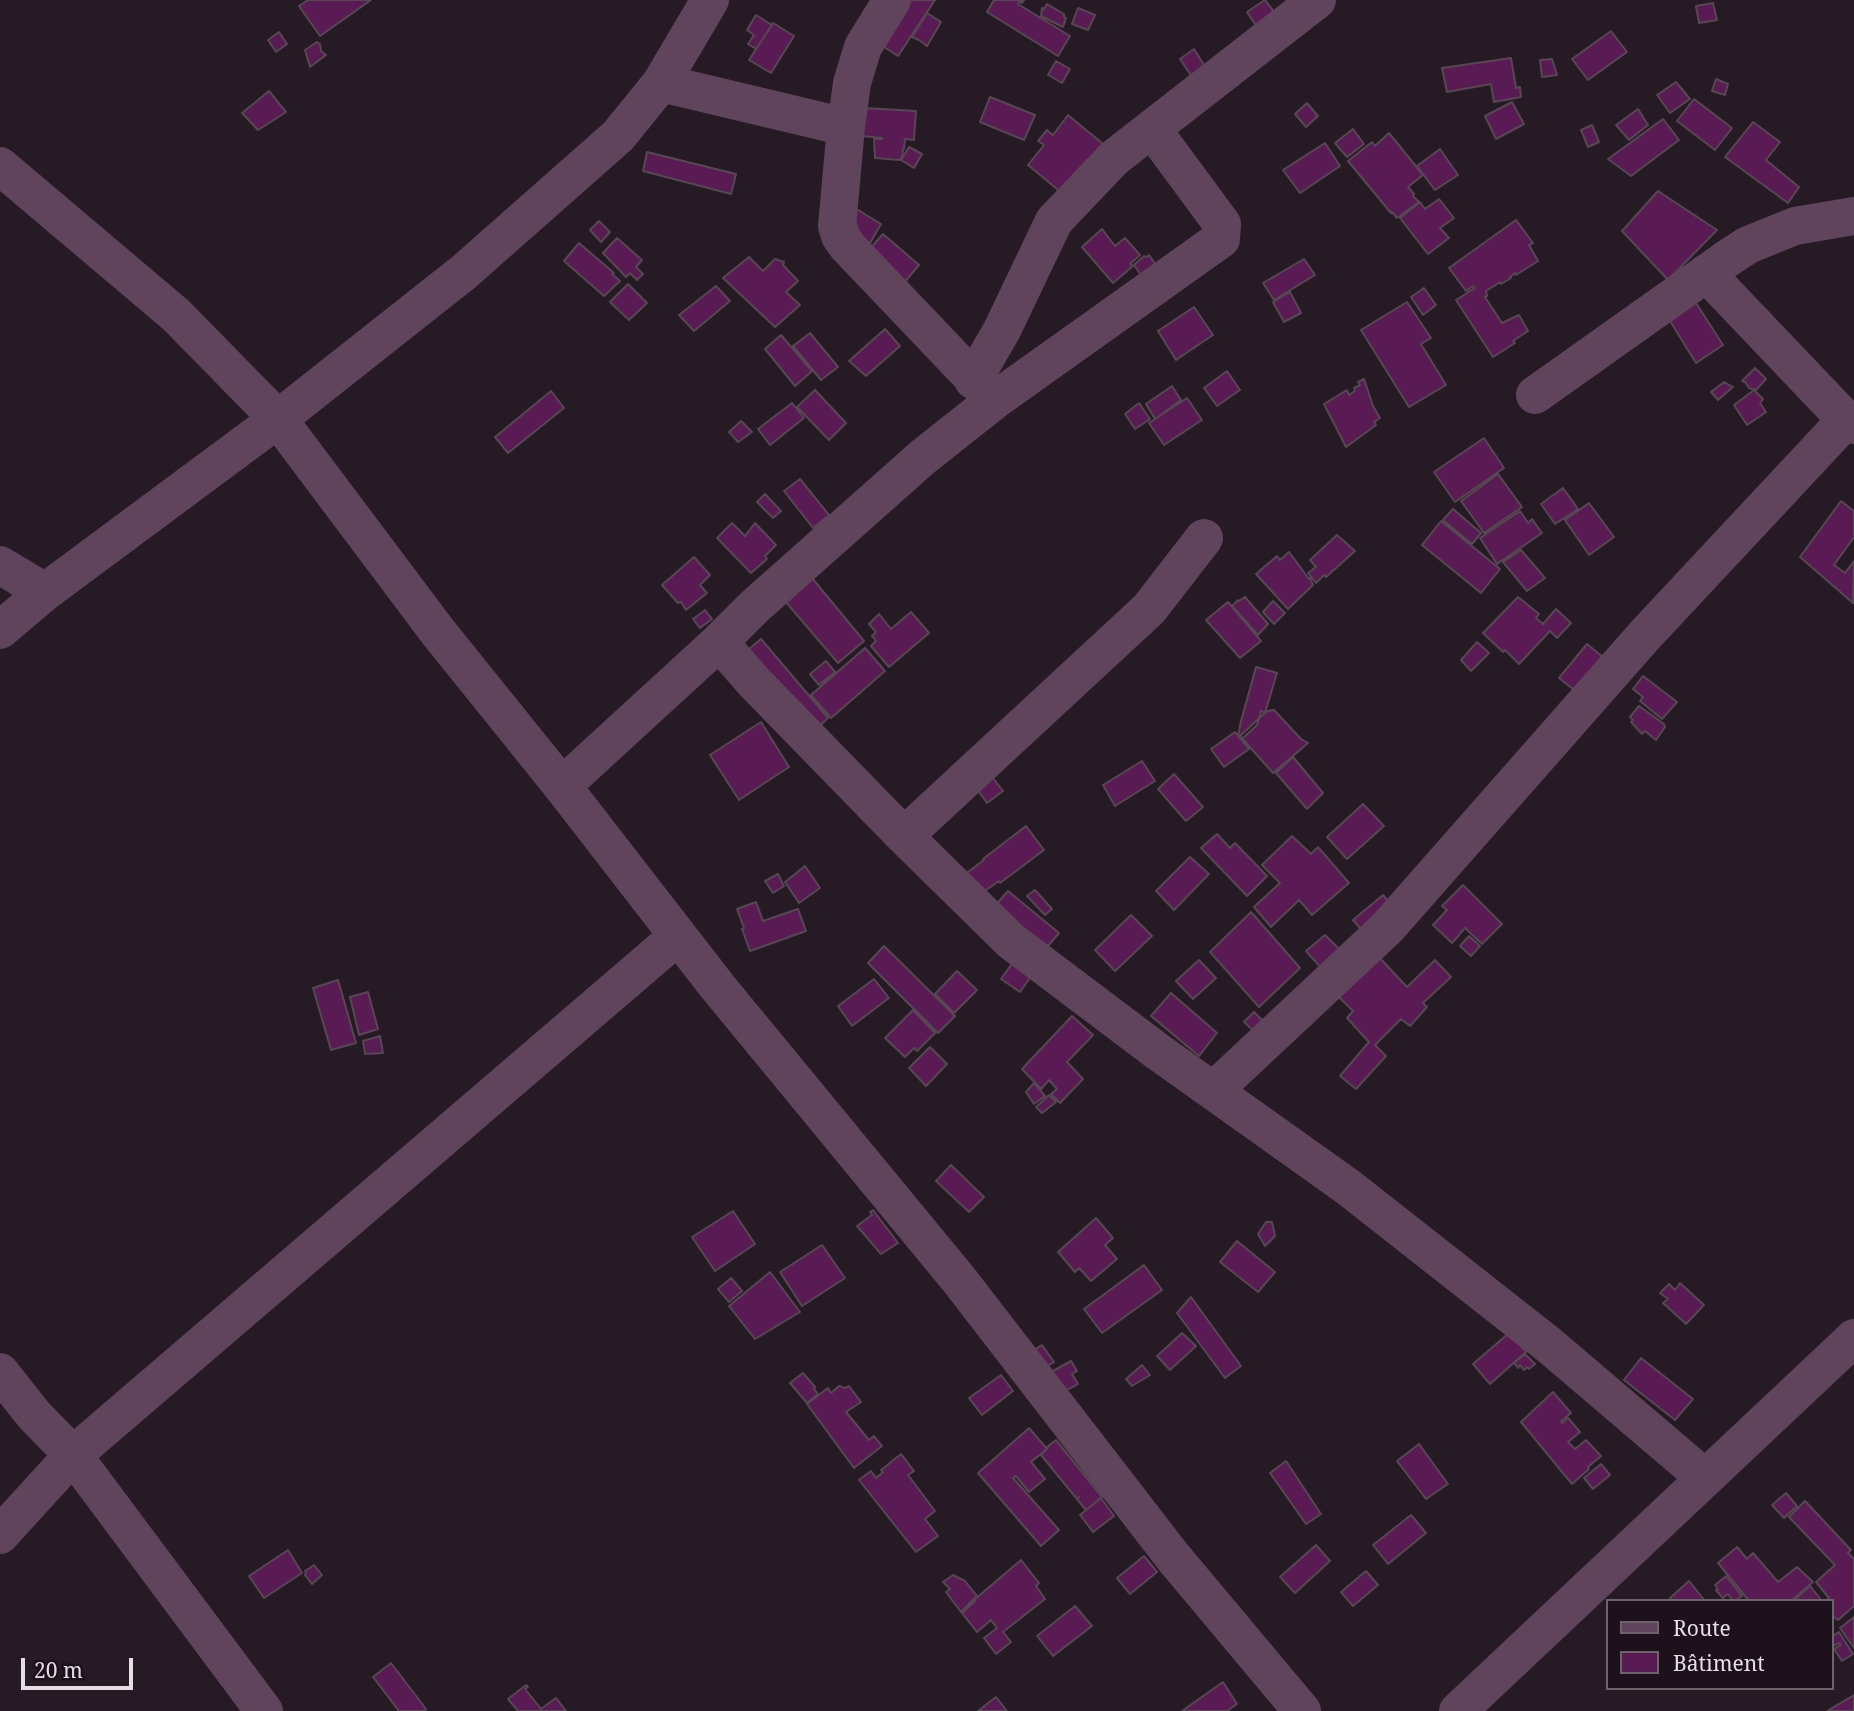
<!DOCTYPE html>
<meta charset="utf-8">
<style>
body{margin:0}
#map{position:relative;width:1854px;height:1711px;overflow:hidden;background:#261a24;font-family:"Noto Serif",serif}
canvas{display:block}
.legend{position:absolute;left:1606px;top:1599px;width:228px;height:91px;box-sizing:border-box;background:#1d111b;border:2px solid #6d636b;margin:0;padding:9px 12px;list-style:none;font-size:21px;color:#e6dee4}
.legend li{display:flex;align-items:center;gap:14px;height:35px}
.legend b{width:35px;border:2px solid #6d636b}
.scale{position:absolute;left:21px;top:1658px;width:112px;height:32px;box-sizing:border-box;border:4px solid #e6dee4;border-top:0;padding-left:9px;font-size:21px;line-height:24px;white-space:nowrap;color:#e6dee4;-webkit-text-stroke:5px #1d111b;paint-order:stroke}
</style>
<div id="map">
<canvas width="1854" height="1711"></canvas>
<ul class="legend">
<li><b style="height:9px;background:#60445b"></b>Route</li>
<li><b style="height:19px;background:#5a1a53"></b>Bâtiment</li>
</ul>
<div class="scale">20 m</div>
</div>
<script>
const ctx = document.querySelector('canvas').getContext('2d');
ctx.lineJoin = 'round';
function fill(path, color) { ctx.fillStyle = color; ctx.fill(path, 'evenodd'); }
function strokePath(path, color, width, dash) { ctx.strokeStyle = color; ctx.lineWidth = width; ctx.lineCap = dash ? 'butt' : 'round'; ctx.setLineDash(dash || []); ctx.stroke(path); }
const building = new Path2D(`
 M 308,0 L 371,0 L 320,36 L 299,6 Z
 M 902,0 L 935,0 L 898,56 L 875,41 Z
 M 994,0 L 1024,0 L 1022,3 L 1020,1 L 1018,4 L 1070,36 L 1058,56 L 987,12 Z
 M 1265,0 L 1278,17 L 1259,30 L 1247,12 Z
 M 1713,3 L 1717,20 L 1699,23 L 1696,6 Z
 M 1047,4 L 1064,14 L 1064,17 L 1066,18 L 1063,27 L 1041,16 L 1042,8 L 1044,9 Z
 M 1078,8 L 1095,15 L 1088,30 L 1072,24 Z
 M 927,13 L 941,22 L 927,46 L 919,40 L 912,37 Z
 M 756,15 L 772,25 L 756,49 L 748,44 L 754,35 L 747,30 Z
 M 773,23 L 794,36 L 771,73 L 749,60 Z
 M 1611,31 L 1627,52 L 1588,80 L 1572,59 Z
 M 279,32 L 287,44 L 276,52 L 268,40 Z
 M 317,42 L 320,44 L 321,51 L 326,55 L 310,67 L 305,50 Z
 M 1194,49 L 1206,68 L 1192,77 L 1180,59 Z
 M 1511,58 L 1516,88 L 1520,87 L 1521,97 L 1494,102 L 1491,84 L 1447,92 L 1442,68 Z
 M 1552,59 L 1557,75 L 1542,77 L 1540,60 Z
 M 1056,61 L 1070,69 L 1062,83 L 1048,75 Z
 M 1716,79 L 1728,84 L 1725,95 L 1712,91 Z
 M 1676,82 L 1690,99 L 1670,113 L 1657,95 Z
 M 269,91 L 286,112 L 258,130 L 242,113 Z
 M 990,97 L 1035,115 L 1024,140 L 980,122 Z
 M 1694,99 L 1732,128 L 1715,150 L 1677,121 Z
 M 1512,102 L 1524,124 L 1496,139 L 1485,116 Z
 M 1307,103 L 1318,116 L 1306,127 L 1295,114 Z
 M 865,108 L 916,111 L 914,140 L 905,139 L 904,149 L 903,149 L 902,157 L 900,160 L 875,158 L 874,139 L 882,139 L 882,138 L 862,136 Z
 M 1638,109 L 1648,125 L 1629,140 L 1616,125 Z
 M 1068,115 L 1103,144 L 1063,194 L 1028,165 L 1044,145 L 1038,141 L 1047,130 L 1053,135 Z
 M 1663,119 L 1679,140 L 1631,176 L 1608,159 Z
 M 1753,122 L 1780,142 L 1766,160 L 1799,187 L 1788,203 L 1725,157 Z
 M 1592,125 L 1599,142 L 1588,147 L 1581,130 Z
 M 1353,129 L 1364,144 L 1347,157 L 1335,143 Z
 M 1389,133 L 1423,175 L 1408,187 L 1414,194 L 1413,196 L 1419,202 L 1397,218 L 1392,212 L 1391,213 L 1348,161 L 1372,142 L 1375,146 Z
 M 1325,143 L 1340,166 L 1300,193 L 1283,170 Z
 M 909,147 L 922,154 L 914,168 L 901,160 Z
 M 1440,149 L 1458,175 L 1435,190 L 1417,166 Z
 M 647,152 L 736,174 L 731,194 L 643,171 Z
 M 1658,191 L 1717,230 L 1668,280 L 1622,231 Z
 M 1439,199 L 1454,218 L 1440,228 L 1449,238 L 1428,254 L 1400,218 L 1420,202 L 1425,209 Z
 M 850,205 L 881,224 L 865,252 Z
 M 1516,220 L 1533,243 L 1529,245 L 1538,261 L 1516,275 L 1515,273 L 1510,277 L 1511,278 L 1501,284 L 1500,282 L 1486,291 L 1487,296 L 1485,297 L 1502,323 L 1519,315 L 1528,331 L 1513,341 L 1515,343 L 1493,357 L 1456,300 L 1475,288 L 1473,286 L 1466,291 L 1449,268 Z
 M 599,221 L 610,232 L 601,242 L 590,230 Z
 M 1102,229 L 1115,246 L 1125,238 L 1140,255 L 1130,264 L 1133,266 L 1113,283 L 1082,247 Z
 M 883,234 L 919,265 L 903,284 L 866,253 Z
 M 617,238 L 642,260 L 636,267 L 643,274 L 637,280 L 630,273 L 626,277 L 603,253 Z
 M 579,243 L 614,273 L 612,274 L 620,281 L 604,296 L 564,261 Z
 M 1149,255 L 1156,265 L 1141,275 L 1134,265 L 1144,256 L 1147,257 Z
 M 749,257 L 763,271 L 775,259 L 784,262 L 783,265 L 798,281 L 786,292 L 800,305 L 775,327 L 723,278 Z
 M 1304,259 L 1315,275 L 1274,300 L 1263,283 Z
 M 628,284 L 647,303 L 629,320 L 610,302 Z
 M 716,286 L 730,301 L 694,331 L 679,315 Z
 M 1424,288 L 1436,305 L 1423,315 L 1411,297 Z
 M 1290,292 L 1301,313 L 1284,322 L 1273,302 Z
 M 1407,302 L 1431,338 L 1421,344 L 1446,385 L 1409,407 L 1361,330 Z
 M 1696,303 L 1723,345 L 1696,363 L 1670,321 Z
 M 1194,307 L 1213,335 L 1176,360 L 1158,331 Z
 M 885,329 L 900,346 L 866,376 L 849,361 Z
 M 810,333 L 838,367 L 821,380 L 793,346 Z
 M 781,335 L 812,371 L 795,386 L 765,349 Z
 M 1755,368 L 1766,379 L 1756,390 L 1749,388 L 1745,382 L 1742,381 Z
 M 1227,371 L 1240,390 L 1217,406 L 1204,388 Z
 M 1364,379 L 1373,406 L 1380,418 L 1374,422 L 1376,425 L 1346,447 L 1324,404 L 1347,390 L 1349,395 L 1355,391 L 1354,388 L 1360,385 L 1358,382 Z
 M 1724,382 L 1733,387 L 1718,400 L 1711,392 Z
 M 1172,386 L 1181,400 L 1155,419 L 1146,404 Z
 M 815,390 L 846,423 L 829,440 L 797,407 Z
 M 1754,390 L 1763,399 L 1760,403 L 1766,412 L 1747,425 L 1734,405 Z
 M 551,391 L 564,408 L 508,453 L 495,437 Z
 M 1187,398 L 1202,420 L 1164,445 L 1149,423 Z
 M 792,403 L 804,418 L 770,445 L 758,429 Z
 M 1139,403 L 1150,419 L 1135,429 L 1125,414 Z
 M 741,421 L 752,432 L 738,442 L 729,432 Z
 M 1484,438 L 1504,468 L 1455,502 L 1434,472 Z
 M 1498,474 L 1522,507 L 1484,533 L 1461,501 Z
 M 800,479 L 829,515 L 813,528 L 784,491 Z
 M 1563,488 L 1578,509 L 1555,524 L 1541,504 Z
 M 765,494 L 781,511 L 773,518 L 757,502 Z
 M 1841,501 L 1854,511 L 1854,537 L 1834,565 L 1845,573 L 1854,561 L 1853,603 L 1800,557 Z
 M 1589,503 L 1614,537 L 1589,555 L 1565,520 Z
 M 1453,509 L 1481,533 L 1472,544 L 1443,520 Z
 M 1520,511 L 1528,523 L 1532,519 L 1542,533 L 1497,564 L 1480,538 Z
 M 1441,521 L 1500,569 L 1481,593 L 1422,545 Z
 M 732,523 L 745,536 L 755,523 L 776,545 L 765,556 L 767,559 L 751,573 L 717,538 Z
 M 1337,535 L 1355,551 L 1326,577 L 1324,575 L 1316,583 L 1308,573 L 1316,567 L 1310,560 Z
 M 1521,550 L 1545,578 L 1527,591 L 1503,562 Z
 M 1289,552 L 1309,579 L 1310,578 L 1313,585 L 1288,609 L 1256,574 L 1277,556 L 1280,560 Z
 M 694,557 L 710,575 L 700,585 L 707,593 L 686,610 L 681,602 L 678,603 L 662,585 Z
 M 812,578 L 864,641 L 838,663 L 785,601 Z
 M 1245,597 L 1268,624 L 1258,635 L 1232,606 L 1238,600 L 1239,601 Z
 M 1518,597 L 1539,614 L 1536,618 L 1543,624 L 1556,609 L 1571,623 L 1557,638 L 1550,631 L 1519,664 L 1505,650 L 1503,652 L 1483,633 Z
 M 1273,601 L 1285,613 L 1274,624 L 1263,612 Z
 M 1228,602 L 1261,641 L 1240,658 L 1206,620 Z
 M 705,610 L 712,619 L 700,628 L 693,619 Z
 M 911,612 L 929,633 L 889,667 L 871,646 L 876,641 L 872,636 L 876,632 L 869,624 L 879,614 L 891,629 Z
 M 761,639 L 828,718 L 815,730 L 748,650 Z
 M 1477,642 L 1489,653 L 1471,671 L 1461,660 Z
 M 1587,644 L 1610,663 L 1583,697 L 1559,678 Z
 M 865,648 L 885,671 L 831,718 L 811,695 Z
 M 826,661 L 835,672 L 819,685 L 810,674 Z
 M 1256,667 L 1277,673 L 1265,713 L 1261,711 L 1257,725 L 1242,739 L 1238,736 L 1241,721 Z
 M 1643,676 L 1677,702 L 1662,719 L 1640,701 L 1643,697 L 1633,689 Z
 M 1639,706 L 1664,724 L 1665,727 L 1656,740 L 1645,731 L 1642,734 L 1631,722 L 1633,720 L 1630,717 Z
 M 1274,710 L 1301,739 L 1308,743 L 1273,773 L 1240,736 L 1267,711 Z
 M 761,722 L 789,767 L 739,800 L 710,755 Z
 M 1235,732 L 1249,749 L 1224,767 L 1211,749 Z
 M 1293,757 L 1323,793 L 1307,809 L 1276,773 Z
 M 1142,761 L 1155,781 L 1115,806 L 1103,785 Z
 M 1174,774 L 1203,807 L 1186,821 L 1158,789 Z
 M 993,778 L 1003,791 L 987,803 L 977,789 Z
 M 1363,804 L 1384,826 L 1347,859 L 1327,837 Z
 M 1026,826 L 1044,850 L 1000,883 L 999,881 L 979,895 L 964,875 L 984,860 L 983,859 Z
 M 1217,834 L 1230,848 L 1235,843 L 1267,876 L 1247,896 L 1201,848 Z
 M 1292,836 L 1311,854 L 1318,847 L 1349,883 L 1312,915 L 1299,900 L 1271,927 L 1254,907 L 1280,883 L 1262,865 Z
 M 1190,857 L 1209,874 L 1174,910 L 1156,891 Z
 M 805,866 L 820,888 L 799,903 L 785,882 Z
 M 778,874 L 784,886 L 773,893 L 765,881 Z
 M 1463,885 L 1502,924 L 1482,944 L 1465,928 L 1452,943 L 1433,925 L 1447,910 L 1442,906 Z
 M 1035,890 L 1052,909 L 1045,915 L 1027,896 Z
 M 1008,891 L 1059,933 L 1043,952 L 994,907 Z
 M 1383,895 L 1394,908 L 1365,934 L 1353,920 Z
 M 756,902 L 763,921 L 798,909 L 806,931 L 750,951 L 742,929 L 744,928 L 737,909 Z
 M 1251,912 L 1300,968 L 1259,1007 L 1210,952 Z
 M 1131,915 L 1152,936 L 1115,971 L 1095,950 Z
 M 1325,935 L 1341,951 L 1323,970 L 1306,951 Z
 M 1469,936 L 1480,946 L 1471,956 L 1460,946 Z
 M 884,946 L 955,1016 L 938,1033 L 868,963 Z
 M 1378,956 L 1407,987 L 1435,960 L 1451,977 L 1423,1003 L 1427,1007 L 1410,1026 L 1401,1019 L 1375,1045 L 1386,1056 L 1356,1089 L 1340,1076 L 1369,1042 L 1347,1018 L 1353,1011 L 1337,995 Z
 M 1199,960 L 1216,978 L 1193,999 L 1176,981 Z
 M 1014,961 L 1032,975 L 1020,992 L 1001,979 Z
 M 957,971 L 977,990 L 954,1013 L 935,994 Z
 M 874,979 L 889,998 L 852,1026 L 838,1006 Z
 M 338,980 L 356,1043 L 331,1050 L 313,988 Z
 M 368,992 L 378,1029 L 359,1035 L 350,997 Z
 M 1171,993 L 1217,1033 L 1199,1056 L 1151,1016 Z
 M 913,1010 L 935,1033 L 917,1051 L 914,1048 L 905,1057 L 885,1038 Z
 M 1254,1012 L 1264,1022 L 1255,1032 L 1244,1022 Z
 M 1072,1016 L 1093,1035 L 1067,1062 L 1083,1079 L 1060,1103 L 1051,1094 L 1057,1089 L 1049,1080 L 1041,1089 L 1022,1069 Z
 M 380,1036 L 383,1053 L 365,1054 L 363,1041 Z
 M 930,1047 L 947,1064 L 926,1086 L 909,1068 Z
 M 1034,1083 L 1045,1096 L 1034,1104 L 1026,1092 Z
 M 1049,1095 L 1056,1102 L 1042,1113 L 1036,1107 Z
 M 951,1165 L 984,1197 L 969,1212 L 936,1181 Z
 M 873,1210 L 898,1243 L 881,1254 L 857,1226 L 872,1215 L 870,1212 Z
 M 733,1211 L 755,1244 L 715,1271 L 692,1237 Z
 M 1096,1218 L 1113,1238 L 1105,1245 L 1117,1259 L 1091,1281 L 1079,1268 L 1075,1272 L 1058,1252 Z
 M 1266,1222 L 1272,1222 L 1275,1236 L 1265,1246 L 1258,1234 Z
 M 1237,1241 L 1275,1272 L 1258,1292 L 1220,1262 Z
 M 822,1245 L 845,1278 L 802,1306 L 780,1272 Z
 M 1144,1265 L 1162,1290 L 1102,1333 L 1084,1309 Z
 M 770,1272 L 800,1312 L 755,1339 L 729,1306 Z
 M 731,1278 L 742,1291 L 729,1302 L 718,1289 Z
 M 1680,1283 L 1704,1305 L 1686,1324 L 1663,1303 L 1668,1299 L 1660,1293 L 1669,1284 L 1675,1290 Z
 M 1191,1297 L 1241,1366 L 1225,1378 L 1177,1313 Z
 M 1182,1333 L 1196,1346 L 1170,1370 L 1157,1356 Z
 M 1509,1333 L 1526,1352 L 1490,1384 L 1473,1364 Z
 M 1042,1345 L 1054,1362 L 1039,1371 L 1028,1354 Z
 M 1525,1354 L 1535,1364 L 1529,1369 L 1527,1367 L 1524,1370 L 1520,1365 L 1518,1368 L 1514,1363 Z
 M 1641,1358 L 1693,1399 L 1675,1420 L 1624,1380 Z
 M 1071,1361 L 1077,1371 L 1072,1374 L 1078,1384 L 1060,1394 L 1051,1372 Z
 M 1142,1365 L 1150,1375 L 1132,1386 L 1126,1379 Z
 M 803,1373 L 815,1387 L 814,1389 L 818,1394 L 807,1403 L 790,1383 Z
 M 1001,1375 L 1013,1391 L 982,1415 L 969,1398 Z
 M 839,1386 L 845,1388 L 849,1386 L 861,1402 L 846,1412 L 869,1440 L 874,1436 L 882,1446 L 854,1468 L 807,1404 L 828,1388 L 831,1393 Z
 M 1553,1392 L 1571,1413 L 1561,1421 L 1562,1423 L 1568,1418 L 1580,1432 L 1568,1442 L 1575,1449 L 1586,1440 L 1601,1456 L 1588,1467 L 1589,1469 L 1572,1484 L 1521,1422 Z
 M 1029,1428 L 1047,1449 L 1031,1462 L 1045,1479 L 1029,1492 L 1016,1476 L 1013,1478 L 1059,1530 L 1041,1546 L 978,1473 Z
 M 1056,1440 L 1102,1497 L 1086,1510 L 1077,1499 L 1079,1497 L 1077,1499 L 1041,1455 L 1048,1447 L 1047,1447 Z
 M 1419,1444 L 1448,1484 L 1426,1499 L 1397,1461 Z
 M 901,1454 L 914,1471 L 908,1475 L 935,1511 L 925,1519 L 938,1536 L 916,1552 L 859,1480 L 871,1471 L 876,1478 L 883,1472 L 881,1470 Z
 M 1286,1461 L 1321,1514 L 1306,1524 L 1270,1473 Z
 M 1601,1464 L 1610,1475 L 1593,1489 L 1584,1478 Z
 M 1786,1493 L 1797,1506 L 1784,1518 L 1772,1505 Z
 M 1101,1498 L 1114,1516 L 1093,1532 L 1080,1515 Z
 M 1805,1501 L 1851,1550 L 1848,1553 L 1854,1559 L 1854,1606 L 1838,1620 L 1834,1617 L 1831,1619 L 1831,1601 L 1825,1601 L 1829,1598 L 1816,1582 L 1835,1565 L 1789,1517 Z
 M 1411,1515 L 1426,1533 L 1388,1564 L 1373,1545 Z
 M 1316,1545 L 1330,1561 L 1295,1593 L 1280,1577 Z
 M 1737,1547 L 1747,1559 L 1753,1553 L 1778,1582 L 1797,1567 L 1813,1582 L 1791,1601 L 1749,1601 L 1718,1563 Z
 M 288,1550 L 302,1573 L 264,1598 L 249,1576 Z
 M 1144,1556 L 1157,1572 L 1130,1594 L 1117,1578 Z
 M 1021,1560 L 1039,1583 L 1036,1586 L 1045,1599 L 1003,1632 L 1011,1642 L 996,1654 L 984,1638 L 997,1628 L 991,1620 L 977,1632 L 962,1613 L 975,1601 L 974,1600 Z
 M 314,1565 L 322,1575 L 312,1584 L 305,1575 L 306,1573 L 305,1571 Z
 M 1366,1571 L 1378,1585 L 1353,1606 L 1341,1592 Z
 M 953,1575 L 965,1581 L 977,1596 L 961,1612 L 946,1592 L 950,1589 L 943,1582 Z
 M 1726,1576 L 1742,1596 L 1735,1601 L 1733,1601 L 1728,1594 L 1723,1598 L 1716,1590 L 1718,1589 L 1715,1585 Z
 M 1689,1581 L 1705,1601 L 1672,1601 L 1670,1598 Z
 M 1810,1586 L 1822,1601 L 1793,1601 Z
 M 1075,1606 L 1092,1626 L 1053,1656 L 1037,1636 Z
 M 1854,1617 L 1854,1648 L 1840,1628 Z
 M 1839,1632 L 1853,1654 L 1842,1661 L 1834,1649 L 1841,1645 L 1839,1643 L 1834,1646 L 1831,1642 L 1831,1637 Z
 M 391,1663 L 426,1709 L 424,1711 L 399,1711 L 373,1677 Z
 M 1223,1682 L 1237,1704 L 1227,1711 L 1182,1711 Z
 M 526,1685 L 528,1687 L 525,1689 L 541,1709 L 556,1698 L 566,1711 L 518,1711 L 508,1699 Z
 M 1854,1695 L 1854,1711 L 1827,1711 Z
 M 996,1697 L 1007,1711 L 978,1711 Z`);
fill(building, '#5a1a53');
strokePath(building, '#564853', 2);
strokePath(new Path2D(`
 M 892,0 L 863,47 L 852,83 L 846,127 L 837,226 L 840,236 L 848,247 L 990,396
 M 661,83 L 846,127
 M 1706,273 L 1846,420 L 1854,425
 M 973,380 L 1002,330 L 1054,221 L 1114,158 L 1317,0
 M 1535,395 L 1728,258 L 1748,245 L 1795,226 L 1854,216
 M 0,565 L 45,592
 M 0,630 L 45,592 L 278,419 L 464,272 L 618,136 L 661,83 L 710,0
 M 719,642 L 754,682 L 904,836 L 1011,941 L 1157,1051 L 1348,1187 L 1549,1345 L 1705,1478
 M 562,786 L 719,642 L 754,607 L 923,457 L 995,400 L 1221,239 L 1222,224 L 1152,129
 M 904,836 L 1149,609 L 1204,538
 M 1213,1091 L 1387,928 L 1645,635 L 1846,420
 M 0,1372 L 34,1415 L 73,1455 L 264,1711
 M 0,1535 L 73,1455 L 678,936`), '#60445b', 38);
strokePath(new Path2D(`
 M 0,166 L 176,315 L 278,419 L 438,632 L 562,786 L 717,986 L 960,1281 L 1173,1557 L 1302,1711
 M 1458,1711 L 1854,1338`), '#60445b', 38);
</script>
